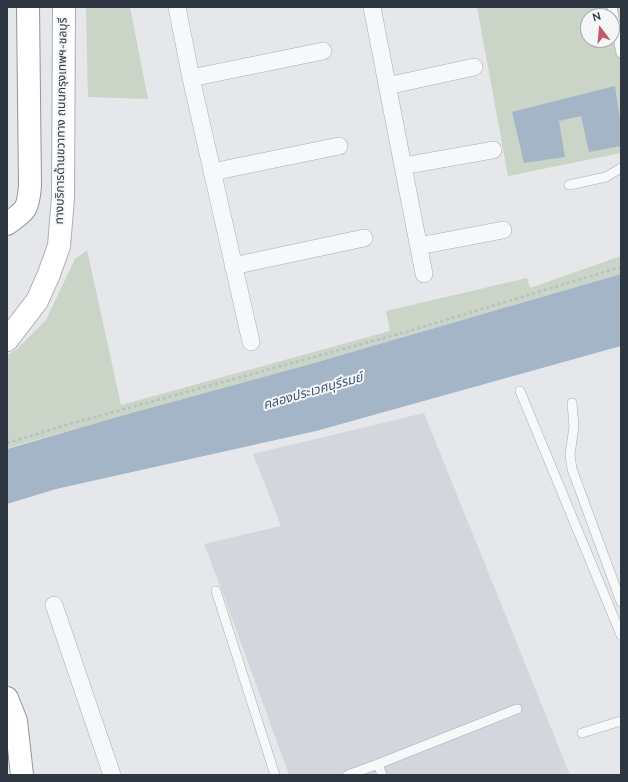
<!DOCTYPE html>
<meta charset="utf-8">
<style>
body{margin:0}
#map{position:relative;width:628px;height:782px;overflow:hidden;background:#e5e7eb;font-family:"Nunito Sans",sans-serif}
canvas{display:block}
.frame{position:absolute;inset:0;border:8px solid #2e3642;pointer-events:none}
.north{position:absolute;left:580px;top:8px;width:40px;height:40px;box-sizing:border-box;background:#f5f6f8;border:1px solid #a5a9af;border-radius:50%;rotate:344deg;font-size:11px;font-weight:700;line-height:16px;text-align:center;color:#2e3642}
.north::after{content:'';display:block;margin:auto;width:14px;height:18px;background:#c1596a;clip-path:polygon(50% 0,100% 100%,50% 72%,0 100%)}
</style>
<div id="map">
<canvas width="628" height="782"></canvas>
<div class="frame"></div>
<div class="north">N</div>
</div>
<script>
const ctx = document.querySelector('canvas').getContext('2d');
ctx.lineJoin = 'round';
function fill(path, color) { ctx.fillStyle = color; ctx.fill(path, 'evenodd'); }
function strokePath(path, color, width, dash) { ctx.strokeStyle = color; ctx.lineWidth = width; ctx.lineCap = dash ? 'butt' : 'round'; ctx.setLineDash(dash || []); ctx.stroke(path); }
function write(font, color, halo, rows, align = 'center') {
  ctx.font = font + ' "Nunito Sans","Noto Sans Thai",sans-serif'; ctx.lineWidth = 4; ctx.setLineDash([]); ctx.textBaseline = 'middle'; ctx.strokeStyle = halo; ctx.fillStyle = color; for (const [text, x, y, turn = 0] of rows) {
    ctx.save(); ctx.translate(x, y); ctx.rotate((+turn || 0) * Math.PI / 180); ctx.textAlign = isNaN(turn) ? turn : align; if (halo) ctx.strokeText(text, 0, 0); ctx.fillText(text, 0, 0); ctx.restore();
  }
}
fill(new Path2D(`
 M 424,413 L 570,775 L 289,775 L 222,591 L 204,544 L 281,526 L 253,454 Z`), '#d3d7dd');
fill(new Path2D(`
 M 86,7 L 130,7 L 148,99 L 88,97 Z
 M 477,7 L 621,7 L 621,153 L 508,176 ZM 588,16 L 612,16 L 612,40 L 588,40 Z
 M 87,250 L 121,405 L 390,331 L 386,311 L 527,278 L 530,288 L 621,256 L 621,274 L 307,365 L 7,448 L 7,355 L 17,349 L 46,320 L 75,259 Z`), '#cad4c7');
fill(new Path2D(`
 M 615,86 L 621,126 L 621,146 L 589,152 L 581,116 L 559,121 L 565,157 L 524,163 L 512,112 Z
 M 621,274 L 621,346 L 316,431 L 56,489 L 7,504 L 7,449 L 121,416 L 307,365 Z`), '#a4b5c7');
const lane = new Path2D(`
 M 612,7 L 621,53
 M 569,185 L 606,177 L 621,168
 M 520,391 L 621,635
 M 572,403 L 574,426 L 570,455 L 572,469 L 621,602
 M 216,591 L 275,775
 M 582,733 L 621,721
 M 378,764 L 517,709
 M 348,775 L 378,764 L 382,775`);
const street = new Path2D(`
 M 177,7 L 191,78 L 251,342
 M 372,7 L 424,274
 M 191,78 L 323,51
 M 387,86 L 474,67
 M 403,166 L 493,150
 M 212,172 L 339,146
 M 419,246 L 503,230
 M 233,266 L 364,238
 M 54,605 L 112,775`);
const secondary = new Path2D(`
 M 7,340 L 37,301 L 49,274 L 59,246 L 63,198 L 64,7`);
const highway = new Path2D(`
 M 7,224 C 26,210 28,210 30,186 L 28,7
 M 7,698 L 16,721 L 22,775`);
strokePath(lane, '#aaaeb5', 10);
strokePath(street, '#aaaeb5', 18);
strokePath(secondary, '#aaaeb5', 24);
strokePath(highway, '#8e95a0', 24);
strokePath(new Path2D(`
 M 7,443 L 66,425 L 409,331 L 621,267`), '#bbbec3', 2.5, [3, 3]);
strokePath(lane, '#f7f8fa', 9);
strokePath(street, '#f7f8fa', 17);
strokePath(secondary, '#fff', 22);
strokePath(highway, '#fff', 22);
write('12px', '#2e3642', '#f5f6f8', [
 ["ทางบริการด้านขวาทาง ถนนกรุงเทพฯ-ชลบุรี",62,121,-89]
]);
write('italic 13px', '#3c5571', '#f5f6f8', [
 ["คลองประเวศบุรีรมย์",313,392,-16]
]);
</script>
